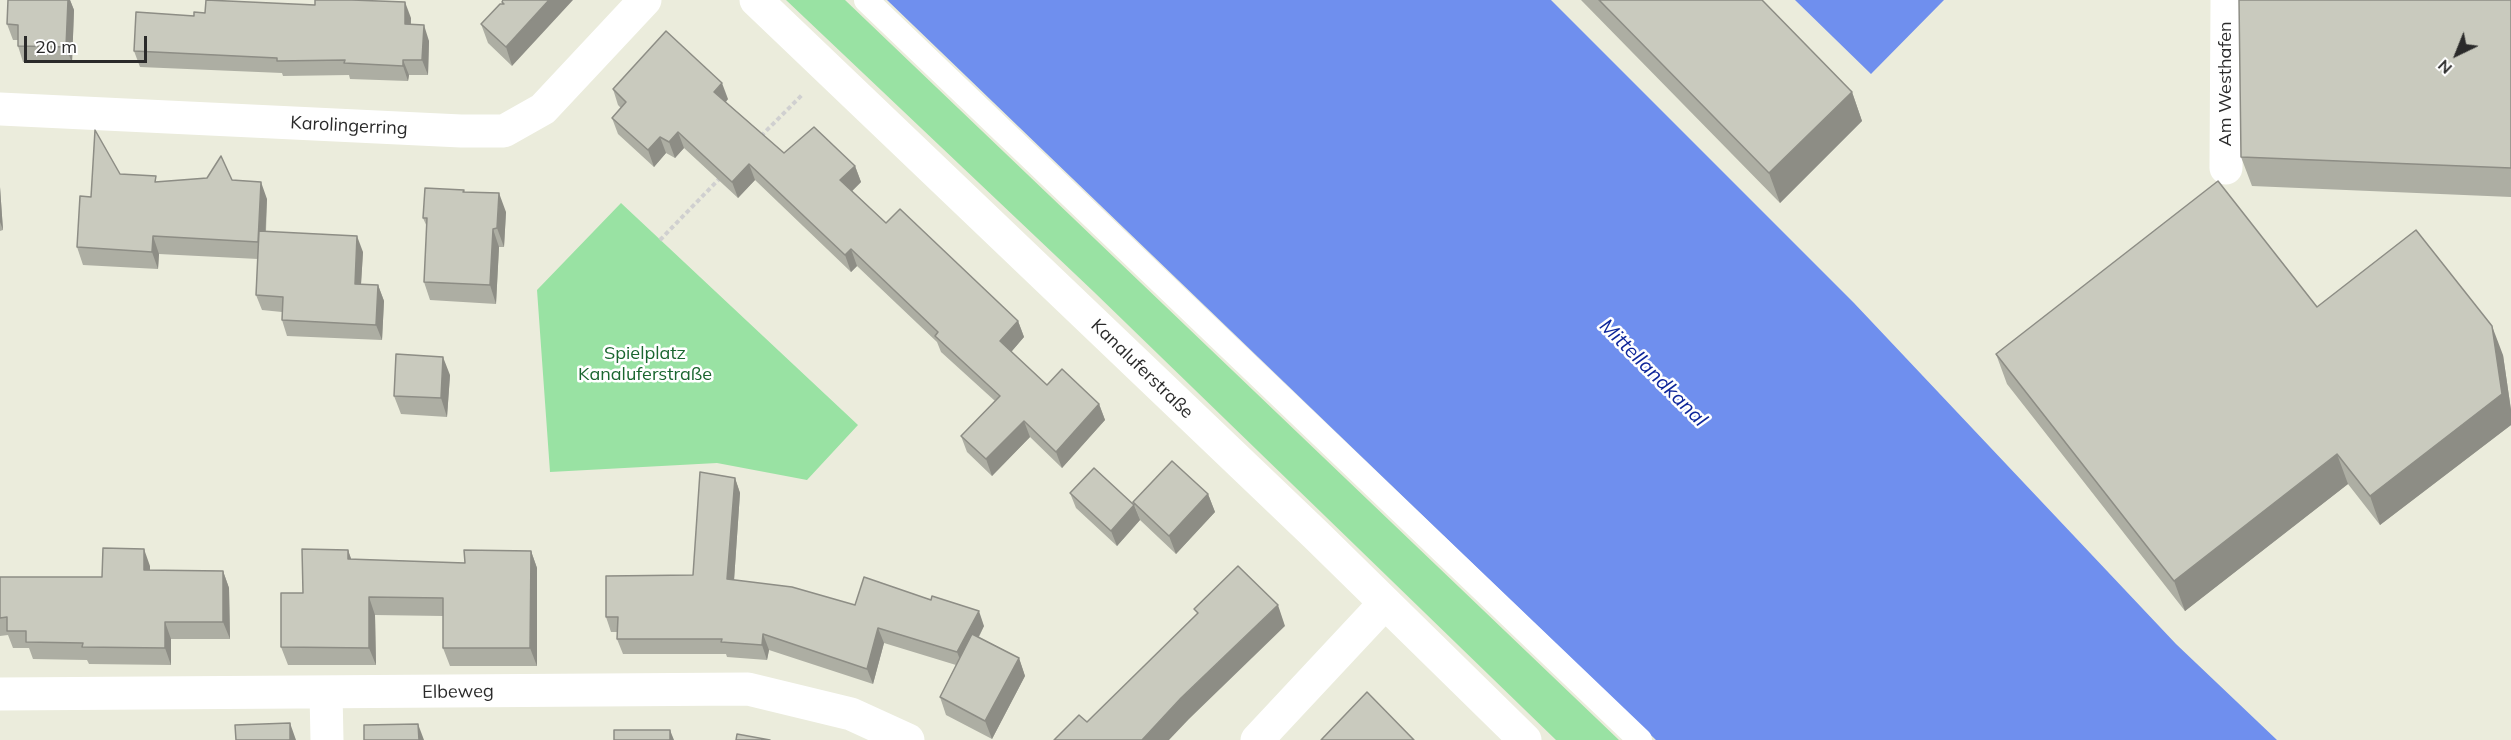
<!DOCTYPE html>
<meta charset="utf-8">
<style>
body{margin:0}
#map{position:relative;width:2511px;height:740px;overflow:hidden;background:#ebecdc;font-family:Mulish,sans-serif}
canvas{display:block}
.north{position:absolute;left:2427px;top:24px;width:60px;height:60px;-webkit-text-stroke:4px #fff;paint-order:stroke;rotate:223deg;font-size:16px;font-weight:700;line-height:24px;text-align:center;color:#2a2a2a}
.north::after{content:'';display:block;margin:auto;width:21px;height:27px;background:#2a2a2a;clip-path:polygon(50% 0,100% 100%,50% 72%,0 100%)}
.scale{position:absolute;left:24px;top:36px;width:123px;height:27px;box-sizing:border-box;border:3px solid #2a2a2a;border-top:0;padding-left:8px;font-size:18px;line-height:21px;white-space:nowrap;color:#2a2a2a;-webkit-text-stroke:4px #fff;paint-order:stroke}
</style>
<div id="map">
<canvas width="2511" height="740"></canvas>
<div class="north">N</div>
<div class="scale">20 m</div>
</div>
<script>
const ctx = document.querySelector('canvas').getContext('2d');
ctx.lineJoin = 'round';
function fill(path, color) { ctx.fillStyle = color; ctx.fill(path, 'evenodd'); }
function strokePath(path, color, width, dash) { ctx.strokeStyle = color; ctx.lineWidth = width; ctx.lineCap = dash ? 'butt' : 'round'; ctx.setLineDash(dash || []); ctx.stroke(path); }
function write(font, color, halo, rows, align = 'center') {
  ctx.font = font + ' Mulish,sans-serif'; ctx.lineWidth = 5; ctx.setLineDash([]); ctx.textBaseline = 'middle'; ctx.strokeStyle = halo; ctx.fillStyle = color; for (const [text, x, y, turn = 0] of rows) {
    ctx.save(); ctx.translate(x, y); ctx.rotate((+turn || 0) * Math.PI / 180); ctx.textAlign = isNaN(turn) ? turn : align; if (halo) ctx.strokeText(text, 0, 0); ctx.fillText(text, 0, 0); ctx.restore();
  }
}
fill(new Path2D(`
 M 786,0 L 845,0 L 1619,740 L 1556,740 L 1094,292 Z
 M 621,203 L 858,425 L 807,480 L 717,463 L 550,472 L 537,290 Z`), '#99e2a3');
fill(new Path2D(`
 M 887,0 L 1551,0 L 1854,303 L 2176,644 L 2277,740 L 1656,740 Z
 M 1795,0 L 1944,0 L 1871,74 Z`), '#6f8fee');
strokePath(new Path2D(`
 M 761,136 L 802,95
 M 660,240 L 722,176`), '#d0d0d0', 4, [4.5, 3]);
strokePath(new Path2D(`
 M 866,0 L 1640,740`), '#fff', 24);
strokePath(new Path2D(`
 M 756,0 L 1316,535 L 1525,740
 M 0,109 L 461,131 L 504,131 L 543,109 L 645,0
 M 2226,168 L 2227,0
 M 326,693 L 327,740
 M 0,694 L 748,689 L 851,714 L 908,740
 M 1257,740 L 1385,603`), '#fff', 33);
fill(new Path2D(`
 M 8,0 L 70,0 L 74,10 L 72,63 L 23,62 L 18,46 L 18,40 L 13,40 L 7,24 Z
 M 503,0 L 512,66 L 488,43 L 481,24 L 503,4 L 502,2 Z
 M 1581,0 L 1762,0 L 1852,92 L 1862,121 L 1780,203 Z
 M 2511,0 L 2511,197 L 2252,186 L 2241,157 Z
 M 205,13 L 411,18 L 411,25 L 429,41 L 428,75 L 409,75 L 408,81 L 350,79 L 349,75 L 283,76 L 282,73 L 140,67 L 134,51 L 194,16 Z
 M 613,89 L 728,99 L 726,102 L 784,153 L 855,166 L 861,182 L 852,191 L 886,223 L 1018,321 L 1024,337 L 1011,352 L 1047,385 L 1099,404 L 1105,420 L 1062,468 L 1030,437 L 992,476 L 967,452 L 961,436 L 995,401 L 941,352 L 937,342 L 857,266 L 851,272 L 755,180 L 738,198 L 684,148 L 675,158 L 666,153 L 654,167 L 618,134 L 612,118 L 621,108 L 618,105 Z
 M 120,174 L 158,182 L 232,180 L 267,199 L 266,232 L 363,252 L 361,284 L 378,285 L 384,301 L 382,340 L 287,336 L 282,320 L 282,312 L 262,310 L 256,295 L 258,259 L 159,254 L 158,269 L 83,265 L 77,247 L 91,197 Z
 M 0,187 L 3,230 L 0,231 Z
 M 464,190 L 465,192 L 506,212 L 504,247 L 499,247 L 496,304 L 430,300 L 424,282 L 427,227 L 423,218 Z
 M 2317,307 L 2503,355 L 2511,410 L 2511,425 L 2380,525 L 2348,484 L 2185,611 L 2007,384 L 1996,354 Z
 M 450,375 L 447,417 L 401,414 L 394,396 Z
 M 735,478 L 740,493 L 734,580 L 855,605 L 984,626 L 979,637 L 1019,658 L 1025,676 L 992,739 L 946,715 L 940,697 L 956,665 L 884,643 L 873,684 L 769,650 L 767,660 L 727,657 L 726,654 L 623,654 L 617,639 L 617,632 L 611,632 L 606,617 L 693,575 Z
 M 1070,493 L 1134,505 L 1140,520 L 1117,546 L 1076,508 Z
 M 1208,494 L 1215,512 L 1176,554 L 1140,520 L 1133,502 Z
 M 348,550 L 351,559 L 465,563 L 531,551 L 537,568 L 537,666 L 450,666 L 443,648 L 443,616 L 375,615 L 376,665 L 288,665 L 281,647 L 303,593 Z
 M 150,566 L 150,570 L 223,571 L 229,588 L 230,639 L 171,639 L 171,665 L 89,664 L 87,660 L 33,659 L 29,648 L 13,648 L 8,635 L 0,636 L 0,577 L 102,577 Z`), '#adaea3');
fill(new Path2D(`
 M 68,0 L 70,0 L 74,10 L 72,63 L 66,47 Z
 M 549,0 L 573,0 L 512,66 L 506,47 Z
 M 405,2 L 411,18 L 410,40 L 405,24 Z
 M 424,25 L 429,41 L 428,75 L 422,60 Z
 M 403,60 L 409,75 L 408,81 L 403,66 Z
 M 722,83 L 728,99 L 720,108 L 714,92 Z
 M 1852,92 L 1862,121 L 1780,203 L 1769,173 Z
 M 678,132 L 684,148 L 675,158 L 669,142 Z
 M 660,137 L 666,153 L 654,167 L 648,150 Z
 M 749,164 L 755,180 L 738,198 L 732,182 Z
 M 855,166 L 861,182 L 846,197 L 840,180 Z
 M 261,182 L 267,199 L 264,259 L 258,242 Z
 M 0,187 L 3,230 L 0,222 Z
 M 499,193 L 506,212 L 504,247 L 497,228 Z
 M 493,229 L 499,247 L 496,304 L 490,285 Z
 M 153,236 L 159,254 L 158,269 L 152,252 Z
 M 357,236 L 363,252 L 360,300 L 355,284 Z
 M 851,249 L 857,266 L 851,272 L 845,255 Z
 M 378,285 L 384,301 L 382,340 L 376,325 Z
 M 1018,321 L 1024,337 L 1006,358 L 1000,341 Z
 M 2492,326 L 2503,355 L 2511,410 L 2511,425 L 2380,525 L 2370,496 Z
 M 443,357 L 450,375 L 447,417 L 441,398 Z
 M 1099,404 L 1105,420 L 1062,468 L 1056,452 Z
 M 1024,421 L 1030,437 L 992,476 L 986,459 Z
 M 2337,454 L 2348,484 L 2185,611 L 2174,581 Z
 M 735,478 L 740,493 L 733,595 L 727,579 Z
 M 1208,494 L 1215,512 L 1176,554 L 1169,536 Z
 M 1134,505 L 1140,520 L 1117,546 L 1111,531 Z
 M 144,549 L 150,566 L 150,588 L 144,570 Z
 M 348,550 L 354,567 L 348,559 Z
 M 531,551 L 537,568 L 537,666 L 530,648 Z
 M 223,571 L 229,588 L 230,639 L 223,622 Z
 M 369,597 L 375,615 L 376,665 L 369,648 Z
 M 1278,605 L 1285,626 L 1189,719 L 1169,740 L 1142,740 L 1181,698 Z
 M 979,611 L 984,626 L 963,667 L 957,652 Z
 M 165,622 L 171,639 L 171,665 L 165,648 Z
 M 878,628 L 884,643 L 873,684 L 867,669 Z
 M 763,634 L 769,650 L 767,660 L 762,645 Z
 M 1019,658 L 1025,676 L 992,739 L 985,721 Z
 M 290,723 L 296,740 L 290,740 Z
 M 418,724 L 424,740 L 419,740 Z
 M 670,730 L 674,740 L 670,740 Z`), '#8d8d85');
const building = new Path2D(`
 M 8,0 L 68,0 L 66,47 L 18,46 L 18,25 L 7,24 Z
 M 206,0 L 315,5 L 315,0 L 352,0 L 405,2 L 405,24 L 424,25 L 422,60 L 403,60 L 403,66 L 344,63 L 345,60 L 277,61 L 277,58 L 134,51 L 136,12 L 194,16 L 194,12 L 205,13 Z
 M 503,0 L 549,0 L 506,47 L 481,24 L 500,4 L 504,4 L 502,2 Z
 M 1599,0 L 1762,0 L 1852,92 L 1769,173 Z
 M 2239,0 L 2511,0 L 2511,168 L 2241,157 Z
 M 666,31 L 722,83 L 714,92 L 784,153 L 814,127 L 855,166 L 840,180 L 886,223 L 900,209 L 1018,321 L 1000,341 L 1047,385 L 1062,369 L 1099,404 L 1056,452 L 1024,421 L 986,459 L 961,436 L 1000,396 L 935,336 L 938,332 L 851,249 L 845,255 L 749,164 L 732,182 L 678,132 L 669,142 L 660,137 L 648,150 L 612,118 L 626,102 L 613,89 Z
 M 95,130 L 120,174 L 156,176 L 155,182 L 207,178 L 221,156 L 232,180 L 261,182 L 258,242 L 153,236 L 152,252 L 77,247 L 80,196 L 91,197 Z
 M 2218,181 L 2317,307 L 2416,230 L 2492,326 L 2502,394 L 2370,496 L 2337,454 L 2174,581 L 1996,354 Z
 M 425,188 L 464,190 L 463,192 L 499,193 L 497,228 L 493,229 L 490,285 L 424,282 L 427,218 L 423,218 Z
 M 259,231 L 357,236 L 355,284 L 378,285 L 376,325 L 282,320 L 283,297 L 256,295 Z
 M 396,354 L 443,357 L 441,398 L 394,396 Z
 M 1172,461 L 1208,494 L 1169,536 L 1133,502 Z
 M 1094,468 L 1134,505 L 1111,531 L 1070,493 Z
 M 700,472 L 735,478 L 727,579 L 792,587 L 855,605 L 864,577 L 931,600 L 932,596 L 979,611 L 957,652 L 878,628 L 867,669 L 763,634 L 762,645 L 721,642 L 722,639 L 617,639 L 618,617 L 606,617 L 606,576 L 693,575 Z
 M 103,548 L 144,549 L 144,570 L 223,571 L 223,622 L 165,622 L 165,648 L 82,647 L 83,643 L 26,642 L 26,631 L 7,631 L 7,617 L 0,618 L 0,577 L 102,577 Z
 M 302,549 L 348,550 L 348,559 L 465,563 L 464,550 L 531,551 L 530,648 L 443,648 L 443,598 L 369,597 L 369,648 L 281,647 L 281,593 L 303,593 Z
 M 1238,566 L 1278,605 L 1181,698 L 1142,740 L 1054,740 L 1079,715 L 1087,722 L 1198,613 L 1194,609 Z
 M 972,634 L 1019,658 L 985,721 L 940,697 Z
 M 1367,692 L 1414,740 L 1321,740 Z
 M 290,723 L 290,740 L 236,740 L 235,725 Z
 M 418,724 L 419,740 L 364,740 L 364,725 Z
 M 614,730 L 670,730 L 670,740 L 614,740 Z
 M 737,734 L 770,740 L 736,740 Z`);
fill(building, '#c9cabe');
strokePath(building, '#8d8d85', 1.5);
write('18px', '#2a2a2a', '#fff', [
 ["Am Westhafen",2226,84,-90],
 ["Karolingerring",349,126,3],
 ["Kanaluferstraße",1142,369,44],
 ["Elbeweg",458,692,-1]
]);
write('18px', '#1a662f', '#fff', [
 ["Spielplatz",645,354],
 ["Kanaluferstraße",645,375]
]);
write('italic 20px', '#0e269a', '#fff', [
 ["Mittellandkanal",1653,373,45]
]);
</script>
